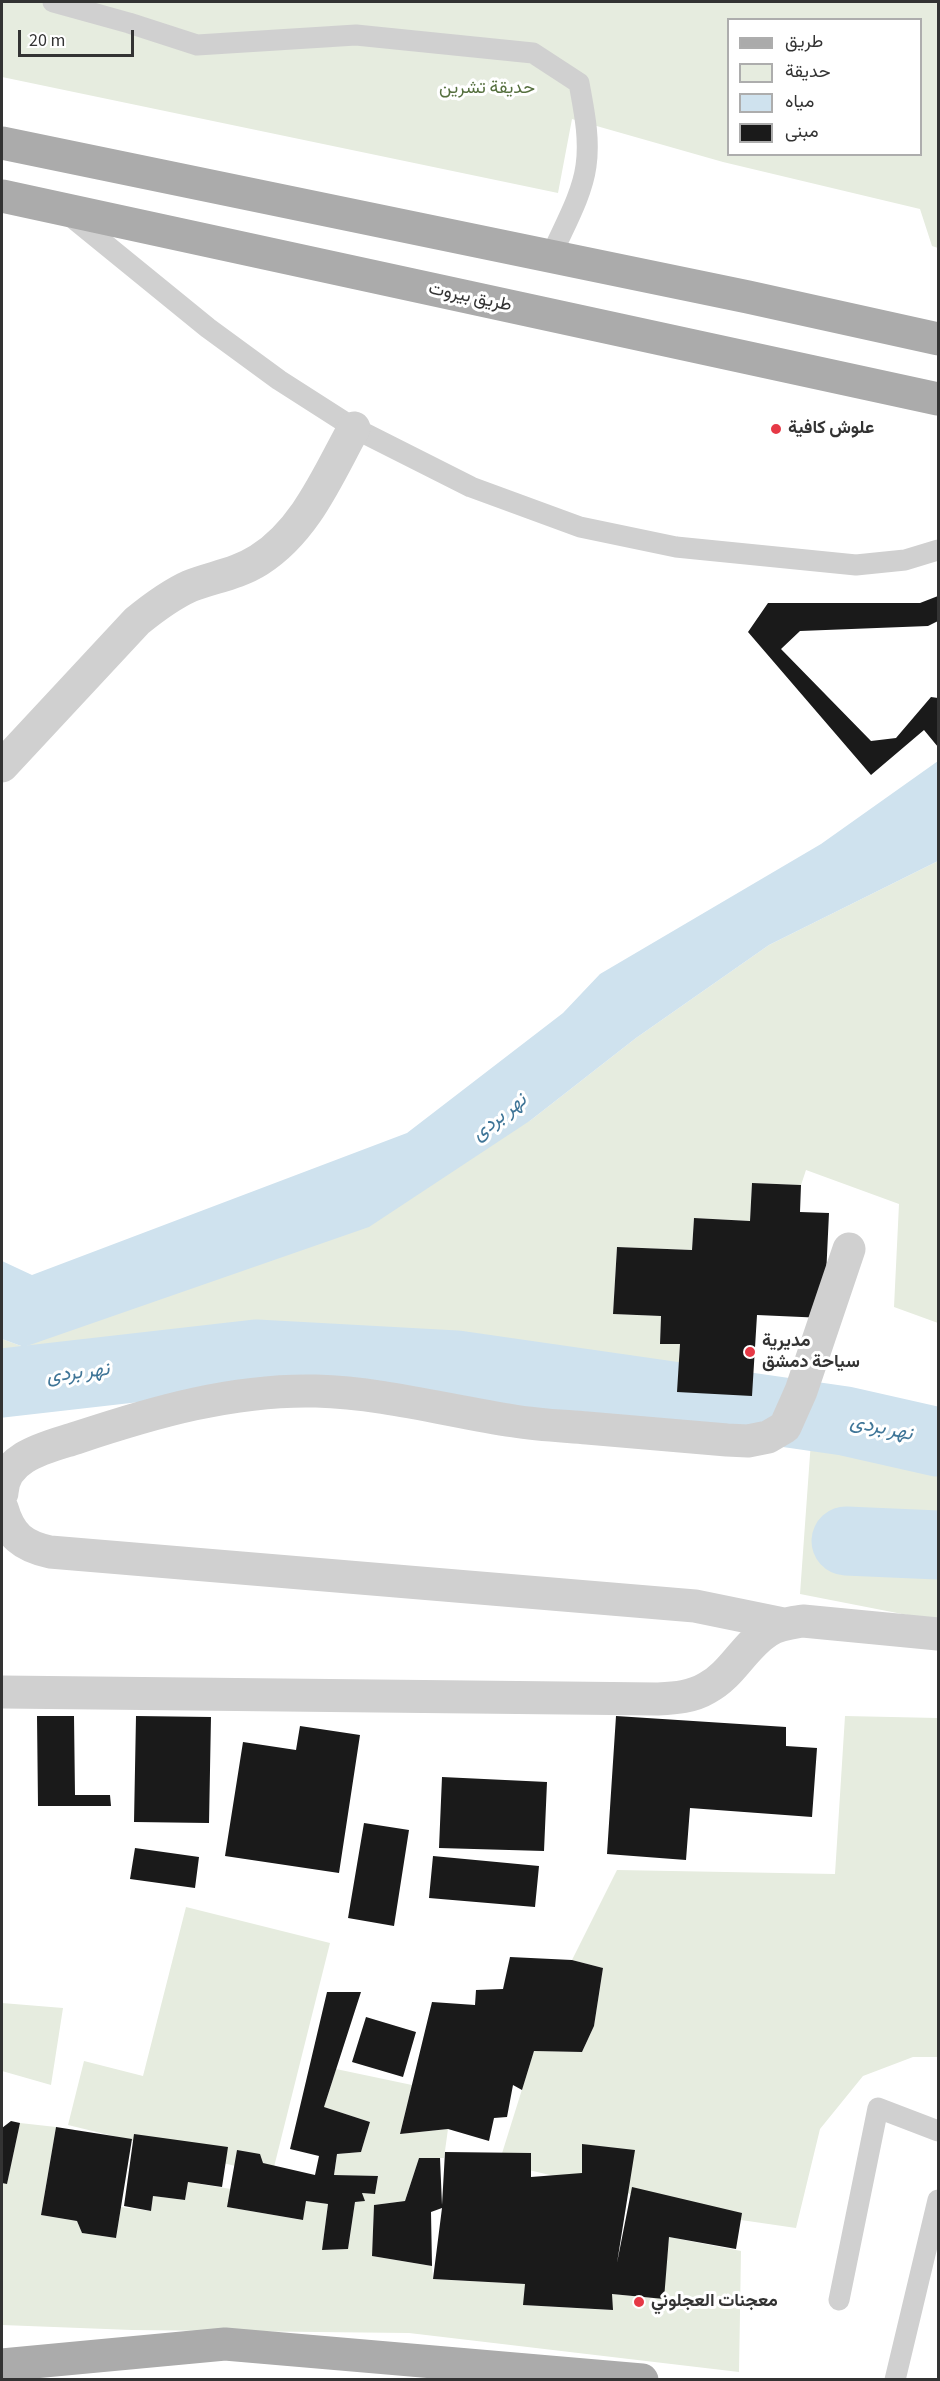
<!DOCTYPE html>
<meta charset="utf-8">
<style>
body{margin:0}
#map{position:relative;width:940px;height:2381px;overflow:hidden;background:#fff;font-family:"Source Sans 3",Vazirmatn,sans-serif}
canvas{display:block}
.frame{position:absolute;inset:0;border:3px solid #333;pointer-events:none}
.legend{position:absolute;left:727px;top:18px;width:195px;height:138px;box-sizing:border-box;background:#fff;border:2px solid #adadad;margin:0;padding:8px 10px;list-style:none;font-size:18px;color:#333}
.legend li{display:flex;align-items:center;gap:12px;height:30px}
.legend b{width:30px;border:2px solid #adadad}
.scale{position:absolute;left:18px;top:30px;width:116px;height:27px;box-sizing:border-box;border:3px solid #333;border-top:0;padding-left:8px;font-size:18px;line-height:21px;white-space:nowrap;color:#333;-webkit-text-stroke:4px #fff;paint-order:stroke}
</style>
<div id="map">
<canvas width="940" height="2381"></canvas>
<div class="frame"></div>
<ul class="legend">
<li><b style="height:8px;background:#ababab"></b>طريق</li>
<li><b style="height:16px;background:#e6ecdf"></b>حديقة</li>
<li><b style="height:16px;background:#cfe2ee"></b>مياه</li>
<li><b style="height:16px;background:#1a1a1a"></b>مبنى</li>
</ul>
<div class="scale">20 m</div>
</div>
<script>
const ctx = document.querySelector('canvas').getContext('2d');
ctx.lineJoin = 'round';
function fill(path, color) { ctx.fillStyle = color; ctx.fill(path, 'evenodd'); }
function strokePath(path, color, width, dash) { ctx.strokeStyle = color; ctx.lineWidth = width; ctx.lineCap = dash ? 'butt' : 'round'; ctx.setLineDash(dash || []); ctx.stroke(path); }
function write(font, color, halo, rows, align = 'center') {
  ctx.font = font + ' "Source Sans 3",Vazirmatn,sans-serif'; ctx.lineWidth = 6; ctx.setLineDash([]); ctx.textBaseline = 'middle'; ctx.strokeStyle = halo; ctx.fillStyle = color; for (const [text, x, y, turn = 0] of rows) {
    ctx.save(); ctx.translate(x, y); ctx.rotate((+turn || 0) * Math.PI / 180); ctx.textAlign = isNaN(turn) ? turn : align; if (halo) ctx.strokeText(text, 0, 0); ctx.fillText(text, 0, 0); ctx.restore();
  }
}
fill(new Path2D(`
 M 2,2 L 938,2 L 938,248 L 932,246 L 920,209 L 723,162 L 572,119 L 558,193 L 2,77 ZM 728,20 L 920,20 L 920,154 L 728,154 Z
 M 938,861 L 938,1323 L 894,1307 L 899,1204 L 806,1170 L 801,1185 L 752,1183 L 750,1221 L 694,1218 L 692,1250 L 617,1247 L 613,1314 L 661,1316 L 660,1343 L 680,1344 L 677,1392 L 490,1354 L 253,1327 L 23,1366 L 2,1367 L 2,1339 L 24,1347 L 531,1120 L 636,1038 L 769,945 Z
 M 812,1427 L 938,1459 L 938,1621 L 800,1594 Z
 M 845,1716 L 938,1718 L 938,2057 L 913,2057 L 863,2076 L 820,2129 L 796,2228 L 741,2220 L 499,2163 L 534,2051 L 582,2052 L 594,2026 L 603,1968 L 572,1960 L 617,1870 L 835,1874 Z
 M 186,1907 L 330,1943 L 272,2175 L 68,2125 L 84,2061 L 143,2076 Z
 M 2,2003 L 63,2008 L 51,2085 L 2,2071 Z
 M 336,2069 L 412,2085 L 400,2134 L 448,2129 L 444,2158 L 419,2158 L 405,2201 L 374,2205 L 372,2256 L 432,2266 L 433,2279 L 525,2284 L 524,2305 L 612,2310 L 612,2294 L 663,2299 L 669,2237 L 741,2251 L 739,2372 L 409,2333 L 132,2330 L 2,2325 L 2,2183 L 7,2183 L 20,2123 L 56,2127 L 41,2215 L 77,2221 L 82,2233 L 116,2238 L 121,2207 L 151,2211 L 153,2196 L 185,2200 L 188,2182 L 231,2189 L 228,2207 L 302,2220 L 306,2201 L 328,2204 L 322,2250 L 348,2249 L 355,2202 L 364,2201 L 362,2193 L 375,2194 L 378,2177 L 334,2175 L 337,2154 L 361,2152 L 370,2122 L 324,2107 Z`), '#e6ecdf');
fill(new Path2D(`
 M 938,761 L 938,861 L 769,945 L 636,1038 L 531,1120 L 369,1227 L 24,1347 L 2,1339 L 2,1261 L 32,1275 L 407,1133 L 563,1013 L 600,974 L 821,844 Z`), '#cfe2ee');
strokePath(new Path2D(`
 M 2,1383 L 256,1354 L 456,1365 L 845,1421 L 938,1442
 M 846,1541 L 938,1545`), '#cfe2ee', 69);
fill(new Path2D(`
 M 938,596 L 938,621 L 928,626 L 800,631 L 781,649 L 871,741 L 896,738 L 931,697 L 938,698 L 938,747 L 924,730 L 871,775 L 748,632 L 768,603 L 920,603 Z
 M 752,1183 L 801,1185 L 800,1212 L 829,1213 L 824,1318 L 757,1315 L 752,1396 L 677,1392 L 680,1344 L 660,1344 L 661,1316 L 613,1314 L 617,1247 L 692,1250 L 694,1218 L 750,1221 Z
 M 37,1716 L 74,1716 L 75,1795 L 110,1795 L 111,1806 L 38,1806 Z
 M 136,1716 L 211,1717 L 209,1823 L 134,1822 Z
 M 616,1716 L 786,1727 L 786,1746 L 817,1748 L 812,1817 L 690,1808 L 686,1860 L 607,1854 Z
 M 300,1726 L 360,1735 L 339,1873 L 225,1856 L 243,1742 L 296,1750 Z
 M 442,1777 L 547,1782 L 544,1851 L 439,1848 Z
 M 364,1823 L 409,1830 L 394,1926 L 348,1918 Z
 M 135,1848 L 199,1857 L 195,1888 L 130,1879 Z
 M 433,1856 L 539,1866 L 535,1907 L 429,1898 Z
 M 510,1957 L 572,1960 L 603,1968 L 594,2026 L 582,2052 L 534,2051 L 522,2090 L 513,2085 L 507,2117 L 494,2118 L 489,2141 L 448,2129 L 400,2134 L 432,2002 L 475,2005 L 476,1990 L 503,1989 Z
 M 327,1992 L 361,1992 L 324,2107 L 370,2122 L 361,2152 L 337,2154 L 334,2175 L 378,2176 L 375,2194 L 362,2193 L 365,2201 L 355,2202 L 348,2249 L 322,2250 L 328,2204 L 306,2201 L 303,2220 L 227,2207 L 237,2150 L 260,2154 L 263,2163 L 315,2175 L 319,2156 L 290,2149 Z
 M 366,2017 L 416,2032 L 403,2077 L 352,2062 Z
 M 11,2121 L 20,2123 L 7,2184 L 2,2183 L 2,2128 Z
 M 56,2127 L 132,2139 L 116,2238 L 82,2233 L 77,2221 L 41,2215 Z
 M 134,2134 L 228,2147 L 222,2187 L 188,2182 L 185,2200 L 153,2196 L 151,2211 L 124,2206 Z
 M 582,2144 L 635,2150 L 617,2263 L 632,2187 L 742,2213 L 736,2249 L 669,2237 L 664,2299 L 612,2294 L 613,2310 L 523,2305 L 525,2284 L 433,2279 L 442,2208 L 431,2212 L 432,2266 L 372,2256 L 374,2205 L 405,2201 L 419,2158 L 440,2158 L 442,2205 L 445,2152 L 531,2153 L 531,2177 L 582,2173 Z`), '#1a1a1a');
strokePath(new Path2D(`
 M 53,2 L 129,23 L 197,45 L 356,35 L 533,53 L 579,83 C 584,111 590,138 586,166 C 582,196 563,228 551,256
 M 68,214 L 208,328 L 279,380 L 354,428 L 471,487 L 580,527 L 676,547 L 856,565 L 905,560 L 938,550
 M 839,2300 L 878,2108 L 938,2131
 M 895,2380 L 938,2200`), '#d0d0d0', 21);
strokePath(new Path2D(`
 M 2,766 L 137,621 C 153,608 170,595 190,586 C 213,577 237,574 259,560 C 306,530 328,475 354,428
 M 2,1493 C 3,1456 48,1447 76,1438 C 154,1412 234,1389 316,1391 C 384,1393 448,1411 514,1421 C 538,1425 563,1426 587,1428 C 634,1432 681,1436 727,1440 L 748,1441 L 768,1437 L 785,1427 L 801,1391 L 849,1249
 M 2,1508 C 10,1536 23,1546 50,1552 L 695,1606 L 783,1624
 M 2,1692 L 658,1699 C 676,1698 692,1697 707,1688 C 732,1675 744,1646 768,1631 C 779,1624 791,1623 803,1621 L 938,1634`), '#d0d0d0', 33);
strokePath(new Path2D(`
 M 2,143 L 748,297 L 938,339
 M 2,196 L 938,399
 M 2,2365 L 225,2344 L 642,2380`), '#ababab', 33);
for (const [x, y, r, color] of [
 [776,429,6,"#e63946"],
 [750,1352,6,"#e63946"],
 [639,2302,6,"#e63946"]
]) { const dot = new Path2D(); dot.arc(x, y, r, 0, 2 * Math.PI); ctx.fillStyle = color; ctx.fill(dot); strokePath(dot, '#fff', 2); }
write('18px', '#56703f', '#fff', [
 ["حديقة تشرين",487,89]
]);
write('18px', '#333', '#fff', [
 ["طريق بيروت",470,298,12]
]);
write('bold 18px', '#333', '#fff', [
 ["علوش كافية",788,429],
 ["مديرية",762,1342],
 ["سياحة دمشق",762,1363],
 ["معجنات العجلوني",651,2302]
], 'left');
write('italic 20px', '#3f7597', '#fff', [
 ["نهر بردى",500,1118,-38],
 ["نهر بردى",78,1374,-7],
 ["نهر بردى",881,1429,12]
]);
</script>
